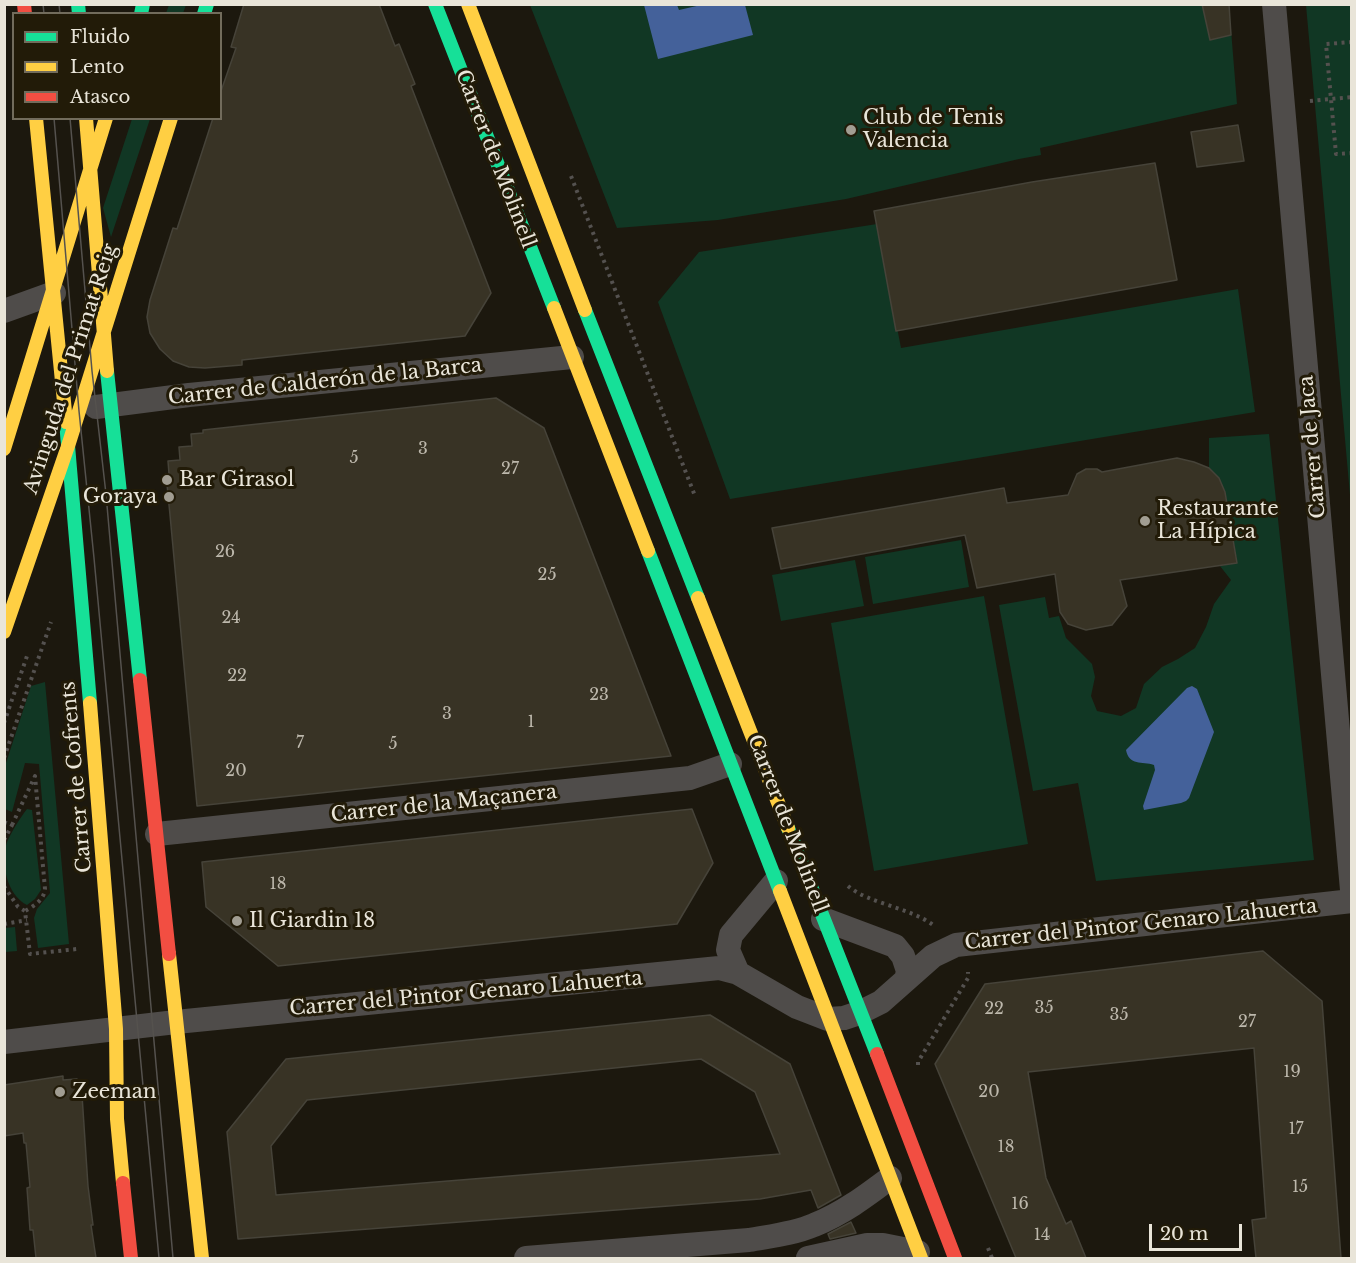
<!DOCTYPE html>
<meta charset="utf-8">
<style>
body{margin:0}
#map{position:relative;width:1356px;height:1263px;overflow:hidden;background:#1c180e;font-family:"Libre Baskerville",serif}
canvas{display:block}
.frame{position:absolute;inset:0;border:6px solid #e9e5d9;pointer-events:none}
.legend{position:absolute;left:12px;top:12px;width:210px;height:108px;box-sizing:border-box;background:#221b08;border:2px solid #726c5c;margin:0;padding:8px 10px;list-style:none;font-size:18px;color:#e9e5d9}
.legend li{display:flex;align-items:center;gap:12px;height:30px}
.legend b{width:30px;border:2px solid #726c5c}
.scale{position:absolute;left:1149px;top:1224px;width:93px;height:27px;box-sizing:border-box;border:3px solid #e9e5d9;border-top:0;padding-left:8px;font-size:18px;line-height:21px;white-space:nowrap;color:#e9e5d9;-webkit-text-stroke:4px #221b08;paint-order:stroke}
</style>
<div id="map">
<canvas width="1356" height="1263"></canvas>
<div class="frame"></div>
<ul class="legend">
<li><b style="height:8px;background:#16e098"></b>Fluido</li>
<li><b style="height:8px;background:#ffcf43"></b>Lento</li>
<li><b style="height:8px;background:#f24e42"></b>Atasco</li>
</ul>
<div class="scale">20 m</div>
</div>
<script>
const ctx = document.querySelector('canvas').getContext('2d');
ctx.lineJoin = 'round';
function fill(path, color) { ctx.fillStyle = color; ctx.fill(path, 'evenodd'); }
function strokePath(path, color, width, dash) { ctx.strokeStyle = color; ctx.lineWidth = width; ctx.lineCap = dash ? 'butt' : 'round'; ctx.setLineDash(dash || []); ctx.stroke(path); }
function write(font, color, halo, rows, align = 'center') {
  ctx.font = font + ' "Libre Baskerville",serif'; ctx.lineWidth = 6; ctx.setLineDash([]); ctx.textBaseline = 'middle'; ctx.strokeStyle = halo; ctx.fillStyle = color; for (const [text, x, y, turn = 0] of rows) {
    ctx.save(); ctx.translate(x, y); ctx.rotate((+turn || 0) * Math.PI / 180); ctx.textAlign = isNaN(turn) ? turn : align; if (halo) ctx.strokeText(text, 0, 0); ctx.fillText(text, 0, 0); ctx.restore();
  }
}
fill(new Path2D(`
 M 169,5 L 169,4 L 186,5 L 183,13 L 166,13 Z
 M 530,5 L 1229,5 L 1237,104 L 1040,148 L 1041,155 L 1019,159 L 846,199 L 718,220 L 617,228 Z
 M 1306,5 L 1351,5 L 1351,506 Z
 M 132,119 L 150,119 L 111,237 L 103,208 Z
 M 877,224 L 901,348 L 1238,289 L 1255,412 L 730,499 L 658,302 L 699,252 Z
 M 1269,434 L 1314,860 L 1096,881 L 1078,783 L 1033,791 L 999,605 L 1045,597 L 1049,618 L 1059,616 L 1066,638 L 1092,664 L 1095,677 L 1091,696 L 1097,711 L 1121,716 L 1136,708 L 1144,684 L 1162,667 L 1178,659 L 1195,648 L 1206,627 L 1214,604 L 1231,580 L 1220,566 L 1237,562 L 1225,492 L 1219,478 L 1209,468 L 1209,438 Z
 M 961,540 L 969,587 L 873,604 L 865,557 Z
 M 855,560 L 864,606 L 781,621 L 772,575 Z
 M 984,596 L 1028,844 L 874,871 L 831,623 Z
 M 45,682 L 69,944 L 38,948 L 34,918 L 37,909 L 50,893 L 39,764 L 25,763 L 12,812 L 5,809 L 5,766 L 31,686 Z
 M 27,809 L 32,810 L 41,890 L 35,899 L 27,905 C 7,895 0,863 7,842 C 12,831 20,818 27,809 Z
 M 15,927 L 17,951 L 5,952 L 5,961 L 5,928 Z`), '#113724');
fill(new Path2D(`
 M 644,5 L 677,5 L 679,10 L 701,5 L 745,5 L 753,35 L 658,59 Z
 M 1192,686 L 1197,689 L 1214,732 L 1189,798 L 1186,801 L 1181,803 L 1144,810 L 1143,806 L 1155,770 L 1154,765 C 1142,761 1129,766 1126,750 L 1187,688 Z`), '#44619a');
const building = new Path2D(`
 M 244,4 L 379,4 L 395,46 L 399,44 L 415,84 L 411,86 L 491,293 L 465,336 L 242,360 L 242,365 L 205,368 L 189,367 L 173,361 L 160,349 L 150,333 L 147,317 L 150,300 L 173,228 L 177,229 L 213,118 L 220,118 L 220,94 L 236,48 L 231,47 Z
 M 1202,4 L 1229,4 L 1231,35 L 1210,40 Z
 M 1238,125 L 1244,161 L 1197,167 L 1191,132 Z
 M 1155,163 L 1177,280 L 896,331 L 874,211 L 1032,182 Z
 M 496,398 L 544,428 L 671,756 L 197,806 L 170,515 L 166,474 L 169,474 L 168,461 L 180,460 L 179,447 L 192,446 L 191,434 L 203,433 L 203,430 Z
 M 1177,458 L 1194,462 L 1209,468 L 1219,478 L 1225,492 L 1237,563 L 1120,580 L 1127,606 L 1112,625 L 1086,630 L 1068,624 L 1060,612 L 1055,574 L 977,588 L 965,535 L 781,569 L 772,528 L 1004,488 L 1007,503 L 1068,495 L 1077,474 L 1086,469 L 1097,469 L 1102,472 Z
 M 692,809 L 713,863 L 677,924 L 278,966 L 206,907 L 202,862 Z
 M 1263,951 L 1322,1001 L 1341,1258 L 1256,1258 L 1252,1220 L 1266,1218 L 1254,1048 L 1028,1072 L 1046,1178 L 1066,1224 L 1071,1221 L 1086,1258 L 1016,1258 L 935,1064 L 985,984 Z
 M 710,1015 L 790,1064 L 841,1195 L 818,1208 L 811,1190 L 760,1199 L 238,1239 L 227,1132 L 286,1059 ZM 701,1059 L 755,1092 L 780,1154 L 276,1195 L 271,1146 L 307,1100 Z
 M 63,1076 L 63,1080 L 77,1079 L 78,1095 L 82,1095 L 88,1186 L 93,1225 L 91,1225 L 96,1258 L 36,1258 L 33,1230 L 30,1230 L 27,1188 L 30,1187 L 26,1143 L 24,1143 L 23,1133 L 4,1136 L 4,1085 Z
 M 851,1222 L 856,1233 L 830,1239 L 828,1234 Z`);
fill(building, '#383325');
strokePath(building, '#464339', 1.5);
strokePath(new Path2D(`
 M 1352,42 L 1326,44 L 1336,154 L 1352,153
 M 1310,101 L 1352,97
 M 571,176 L 695,496
 M 4,723 L 27,656
 M 4,758 L 51,622
 M 4,822 L 12,825 L 4,840
 M 12,825 L 35,776 L 45,889 C 44,900 34,906 25,911
 M 4,886 L 18,907 L 25,911 L 30,954 L 77,949
 M 848,886 C 869,904 909,907 933,925
 M 4,924 L 27,920
 M 918,1065 L 918,1062 L 968,978 L 968,972
 M 988,1248 L 992,1258`), '#54514f', 4, [3, 4.5]);
strokePath(new Path2D(`
 M 1274,4 L 1352,890
 M 4,311 L 54,293
 M 96,407 L 189,395 L 572,357
 M 157,834 L 690,778 L 730,764
 M 823,919 L 895,946 L 903,956 L 908,971 L 906,980
 M 738,973 L 728,950 L 731,935 L 776,881
 M 4,1042 L 176,1022 L 719,968 L 738,973 L 797,1007 L 810,1012 L 828,1019 L 844,1018 L 859,1013 L 881,1002 L 933,956 L 956,945 L 1352,901
 M 526,1258 L 749,1240 C 771,1236 793,1234 814,1225 C 842,1214 866,1196 890,1178
 M 808,1258 L 867,1245 L 883,1245 L 918,1252`), '#4f4c4a', 24);
strokePath(new Path2D(`
 M 78,4 L 79,14
 M 435,4 L 554,308
 M 141,14 L 143,4
 M 204,14 L 207,4
 M 585,310 L 698,598
 M 107,371 L 140,680
 M 66,422 L 90,703
 M 648,551 L 780,891
 M 788,828 L 877,1054`), '#16e098', 14);
strokePath(new Path2D(`
 M 468,4 L 585,310
 M 36,118 L 66,422
 M 86,118 L 107,371
 M 554,308 L 648,551
 M 4,449 L 106,118
 M 698,598 L 788,828
 M 4,632 L 69,443 L 171,118
 M 90,703 L 116,1029 L 117,1119 L 123,1183
 M 780,891 L 921,1258
 M 169,954 L 202,1258`), '#ffcf43', 14);
strokePath(new Path2D(`
 M 24,4 L 25,14
 M 140,680 L 169,954
 M 877,1054 L 955,1258
 M 123,1183 L 131,1258`), '#f24e42', 14);
strokePath(new Path2D(`
 M 43,4 L 44,14
 M 59,4 L 60,14
 M 54,118 L 79,411 L 94,558 L 159,1258
 M 70,118 L 92,371 L 106,494 L 173,1258`), '#55524e', 1.5);
for (const [x, y, r, color] of [
 [851,130,6,"#a19d92"],
 [167,480,6,"#a19d92"],
 [169,497,6,"#a19d92"],
 [1145,521,6,"#a19d92"],
 [237,921,6,"#a19d92"],
 [60,1092,6,"#a19d92"]
]) { const dot = new Path2D(); dot.arc(x, y, r, 0, 2 * Math.PI); ctx.fillStyle = color; ctx.fill(dot); strokePath(dot, '#221b08', 2); }
write('16px', '#bdb8ac', null, [
 ["3",423,449],
 ["5",354,458],
 ["27",510,469],
 ["26",225,552],
 ["25",547,575],
 ["24",231,618],
 ["22",237,676],
 ["23",599,695],
 ["3",447,714],
 ["1",531,722],
 ["7",300,743],
 ["5",393,744],
 ["20",236,771],
 ["18",278,884],
 ["35",1044,1008],
 ["22",994,1009],
 ["35",1119,1015],
 ["27",1247,1022],
 ["19",1292,1072],
 ["20",989,1092],
 ["17",1296,1129],
 ["18",1006,1147],
 ["15",1300,1187],
 ["16",1020,1204],
 ["14",1042,1235]
]);
write('20px', '#e9e5d9', '#221b08', [
 ["Club de Tenis",863,118],
 ["Valencia",863,141],
 ["Bar Girasol",179,480],
 ["Goraya",157,497,"right"],
 ["Restaurante",1157,509],
 ["La Hípica",1157,532],
 ["Il Giardin 18",249,921],
 ["Zeeman",72,1092]
], 'left');
write('20px', '#e9e5d9', '#221b08', [
 ["Carrer de Molinell",495,159,69],
 ["Avinguda del Primat Reig",71,369,-72],
 ["Carrer de Calderón de la Barca",325,382,-6],
 ["Carrer de Jaca",1313,447,-95],
 ["Carrer de Cofrents",77,777,-95],
 ["Carrer de la Maçanera",444,804,-6],
 ["Carrer de Molinell",787,824,69],
 ["Carrer del Pintor Genaro Lahuerta",1141,925,-6],
 ["Carrer del Pintor Genaro Lahuerta",466,994,-5]
]);
</script>
